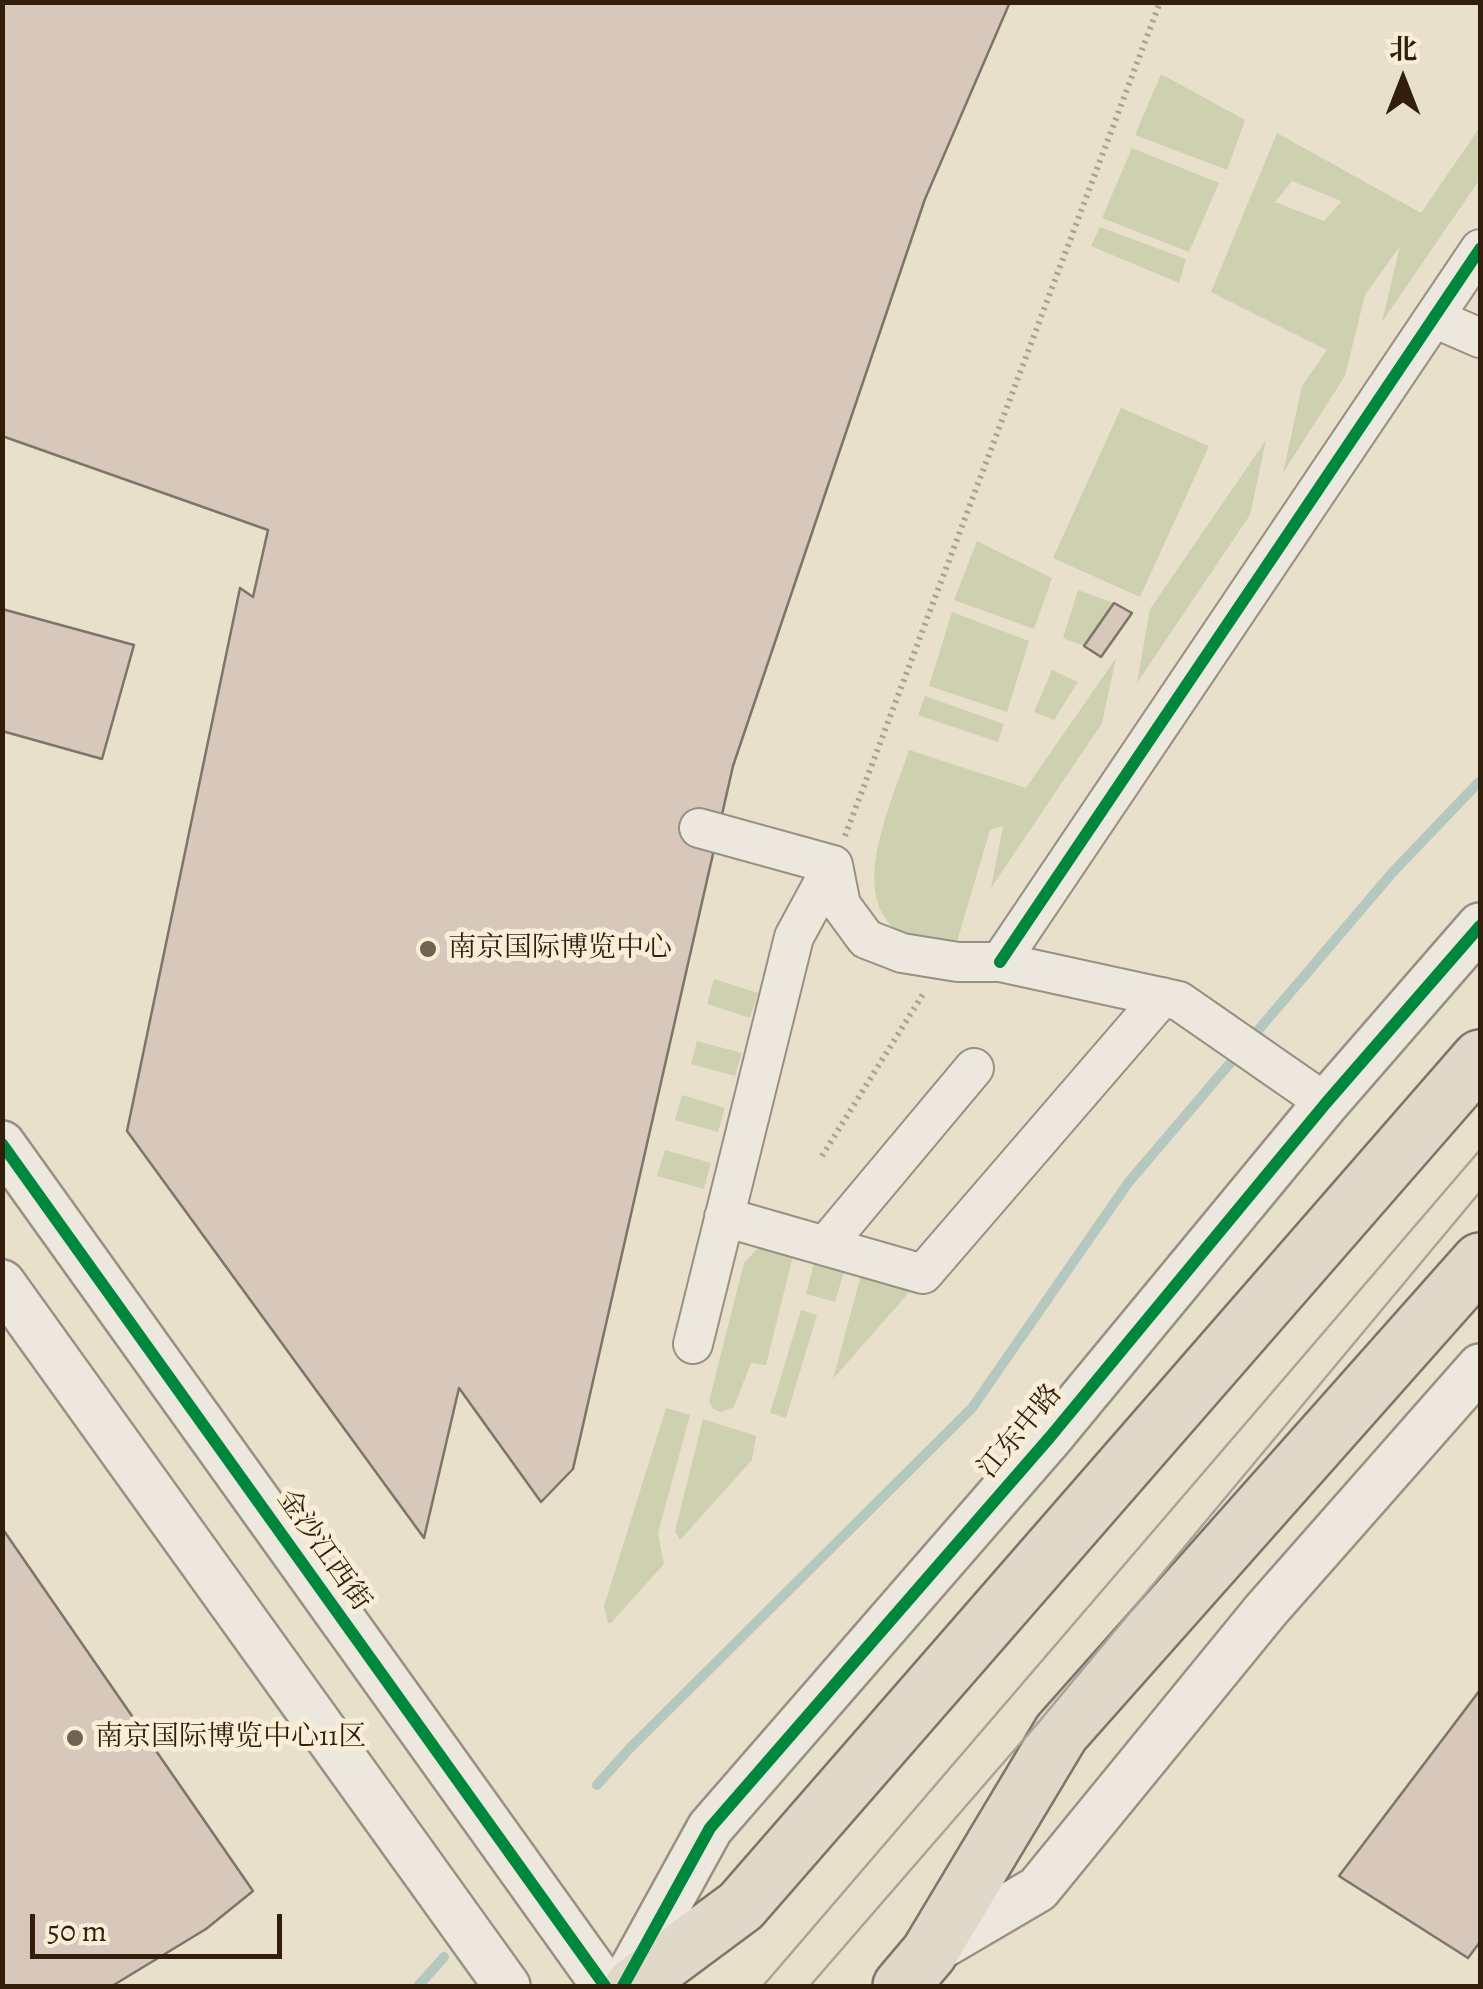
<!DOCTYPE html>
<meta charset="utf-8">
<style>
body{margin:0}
#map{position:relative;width:1483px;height:1989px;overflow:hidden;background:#e9e0cc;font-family:Alegreya,"Noto Serif SC",serif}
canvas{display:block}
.frame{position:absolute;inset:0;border:5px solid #321e0a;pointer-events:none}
.north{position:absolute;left:1353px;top:30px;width:100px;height:100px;-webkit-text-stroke:8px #f8edd6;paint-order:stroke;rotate:0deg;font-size:28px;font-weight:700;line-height:40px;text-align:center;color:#321e0a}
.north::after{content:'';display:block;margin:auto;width:35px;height:45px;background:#321e0a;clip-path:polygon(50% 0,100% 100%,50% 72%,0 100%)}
.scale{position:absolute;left:30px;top:1914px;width:252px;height:45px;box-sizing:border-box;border:5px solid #321e0a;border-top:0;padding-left:12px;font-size:30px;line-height:35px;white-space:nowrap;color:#321e0a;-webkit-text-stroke:8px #f8edd6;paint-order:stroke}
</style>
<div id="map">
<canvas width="1483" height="1989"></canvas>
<div class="frame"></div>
<div class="north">北</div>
<div class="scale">50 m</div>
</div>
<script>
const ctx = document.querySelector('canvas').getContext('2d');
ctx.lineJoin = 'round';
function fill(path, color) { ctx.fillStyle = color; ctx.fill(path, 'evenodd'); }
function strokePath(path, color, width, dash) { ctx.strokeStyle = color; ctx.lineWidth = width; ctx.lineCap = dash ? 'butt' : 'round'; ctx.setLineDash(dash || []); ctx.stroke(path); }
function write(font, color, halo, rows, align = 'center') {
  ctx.font = font + ' Alegreya,"Noto Serif SC",serif'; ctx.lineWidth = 10; ctx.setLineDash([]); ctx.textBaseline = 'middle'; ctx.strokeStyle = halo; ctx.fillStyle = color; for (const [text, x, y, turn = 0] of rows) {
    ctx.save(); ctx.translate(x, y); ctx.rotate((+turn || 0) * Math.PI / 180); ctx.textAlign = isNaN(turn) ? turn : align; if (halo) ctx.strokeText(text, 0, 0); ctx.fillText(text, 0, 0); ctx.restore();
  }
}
fill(new Path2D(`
 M 1161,74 L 1245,120 L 1227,170 L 1135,135 Z
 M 1480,127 L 1480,179 L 1382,322 L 1400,246 L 1365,295 L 1345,376 L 1283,473 L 1302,386 L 1327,350 L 1211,292 L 1277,133 L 1421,213 ZM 1292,181 L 1341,201 L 1341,202 L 1324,221 L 1275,202 Z
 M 1132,148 L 1219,183 L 1189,252 L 1102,218 Z
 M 1100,227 L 1186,259 L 1179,283 L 1091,246 Z
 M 1121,408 L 1209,446 L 1140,597 L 1053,558 Z
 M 1266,440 L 1250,515 L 1137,683 L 1150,609 Z
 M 977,541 L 1052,578 L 1034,629 L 954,600 Z
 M 1078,590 L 1114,603 L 1084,646 L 1063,638 Z
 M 952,612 L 1029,641 L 1007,712 L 929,686 Z
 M 1116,658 L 1102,723 L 991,888 L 1003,826 L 990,830 L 956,945 C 943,943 922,944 909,938 C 840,905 893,801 909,750 L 1026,788 Z
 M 1052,670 L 1078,682 L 1054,720 L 1034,712 Z
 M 925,696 L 1004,724 L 998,742 L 918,715 Z
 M 714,979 L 758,993 L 750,1018 L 707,1004 Z
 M 697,1041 L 742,1053 L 735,1076 L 691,1064 Z
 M 682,1095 L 725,1108 L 718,1132 L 675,1120 Z
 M 665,1150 L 711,1163 L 704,1189 L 657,1176 Z
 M 776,1248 L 794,1252 L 766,1365 L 751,1363 L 734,1407 L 721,1412 L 713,1409 L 709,1401 L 744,1263 L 757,1249 Z
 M 815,1259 L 845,1268 L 835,1302 L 806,1294 Z
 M 861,1275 L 912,1289 L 833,1379 Z
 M 801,1310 L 817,1315 L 786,1418 L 770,1413 Z
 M 666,1408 L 690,1415 L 658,1533 L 664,1564 L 611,1623 L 608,1623 L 604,1606 Z
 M 703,1419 L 756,1436 L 752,1460 L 680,1540 L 675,1531 Z`), '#cdd1af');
strokePath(new Path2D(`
 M 597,1785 L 630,1748 L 972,1408 L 1128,1183 L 1392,873 L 1480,781
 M 418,1986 L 444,1957`), '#b4c8bf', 10);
const building = new Path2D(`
 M 2,2 L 1010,2 L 925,199 L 733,766 L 573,1469 L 541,1502 L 459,1388 L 424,1538 L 127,1131 L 240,588 L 253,597 L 268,530 L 2,436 Z
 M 1114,603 L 1132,613 L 1101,657 L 1084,646 Z
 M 2,609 L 134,645 L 102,759 L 2,731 Z
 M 2,1528 L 253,1891 L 206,1929 L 112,1986 L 2,1986 Z
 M 1480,1690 L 1480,1942 L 1468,1958 L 1339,1876 Z`);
fill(building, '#d7c8bb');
strokePath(building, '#7d7568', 2.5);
const minor = new Path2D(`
 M 1434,318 L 1480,338
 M 699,828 L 833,865
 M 833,865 L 841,905 L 866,939 L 902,953 L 958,962 L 1000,962 L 1179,1001 L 1326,1103
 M 1000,962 L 1480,249
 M 724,1217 L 923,1274 L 1162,997
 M 825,1246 L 974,1068
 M 693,1344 L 794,937 L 833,865`);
const tertiary = new Path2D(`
 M 2,1144 L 605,1986
 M 2,1283 L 507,1986
 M 929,1953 L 1038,1889 L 1266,1610 L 1480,1367
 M 623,1986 L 710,1828 L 1050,1437 L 1326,1103 L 1480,926`);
const primary = new Path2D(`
 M 633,1986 L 741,1906 L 1480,1058
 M 901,1986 L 929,1953 L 1061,1733 L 1480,1261`);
strokePath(minor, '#989082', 42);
strokePath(tertiary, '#989082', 50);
strokePath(primary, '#7d7568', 60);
strokePath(new Path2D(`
 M 845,836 L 1160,2
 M 822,1156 L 925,991`), '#a8a399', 6, [2.5, 5]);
strokePath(minor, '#ece8de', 38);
strokePath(tertiary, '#ece8de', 45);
strokePath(primary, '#e0d8c9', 55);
strokePath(new Path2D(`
 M 763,1986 L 1480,1150
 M 810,1986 L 1037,1724 L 1480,1192`), '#a8a399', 2.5);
strokePath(new Path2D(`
 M 1000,962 L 1480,249
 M 2,1144 L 605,1986
 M 623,1986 L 710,1828 L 1050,1437 L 1326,1103 L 1480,926`), '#00873e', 12);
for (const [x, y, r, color] of [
 [428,949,10,"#72624e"],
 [75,1738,10,"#72624e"]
]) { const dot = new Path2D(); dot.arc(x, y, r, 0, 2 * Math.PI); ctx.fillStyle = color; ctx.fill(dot); strokePath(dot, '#f8edd6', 4); }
write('28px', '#321e0a', '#f8edd6', [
 ["南京国际博览中心",448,949],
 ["南京国际博览中心11区",95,1738]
], 'left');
write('28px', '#321e0a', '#f8edd6', [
 ["江东中路",1021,1432,-50],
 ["金沙江西街",323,1551,55]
]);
</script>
